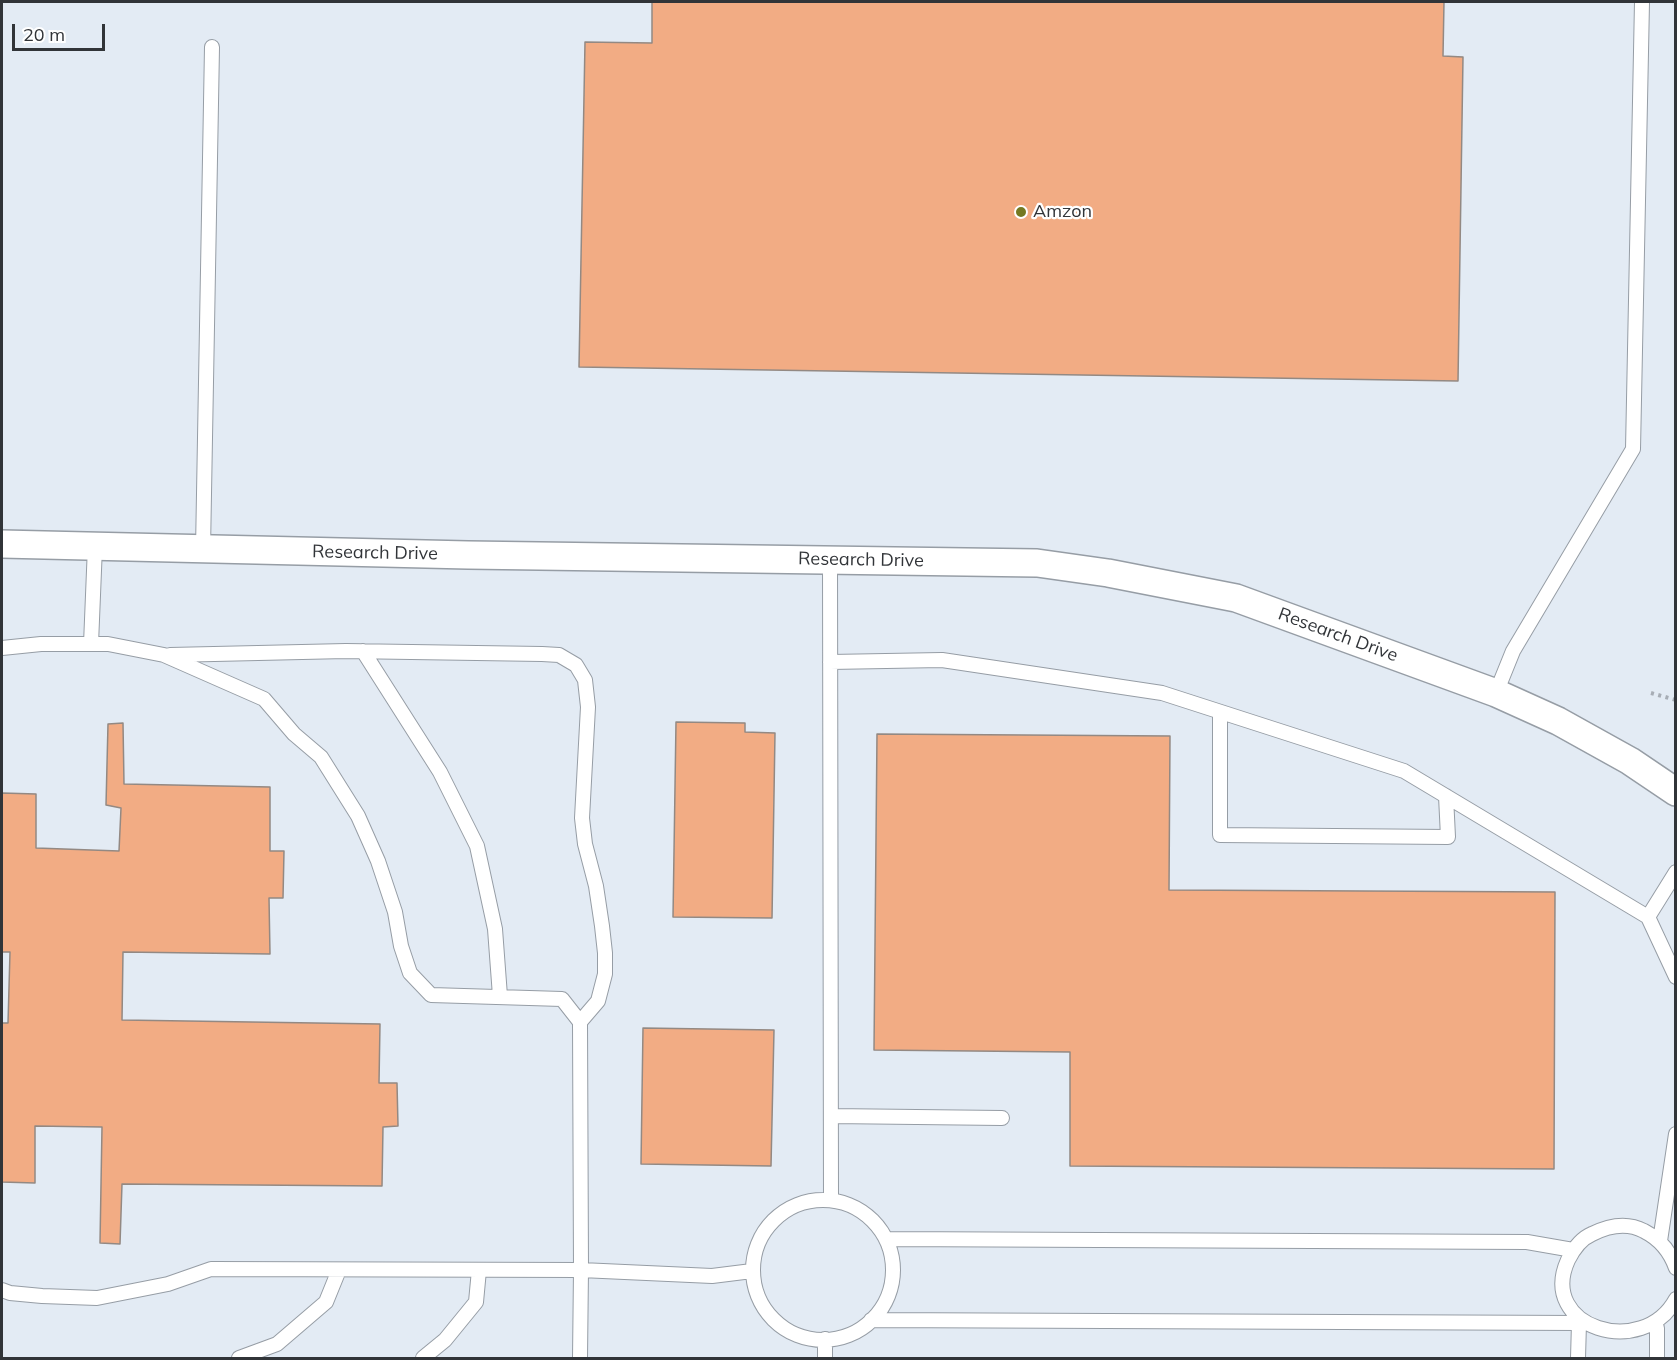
<!DOCTYPE html>
<style>
body{margin:0}
#map{position:relative;width:1677px;height:1360px;overflow:hidden;background:#e3ebf4;font-family:Mulish,sans-serif}
canvas{display:block}
.frame{position:absolute;inset:0;border:3px solid #313438;pointer-events:none}
.scale{position:absolute;left:12px;top:24px;width:93px;height:27px;box-sizing:border-box;border:3px solid #313438;border-top:0;padding-left:8px;font-size:18px;line-height:21px;white-space:nowrap;color:#313438;-webkit-text-stroke:4px #fff;paint-order:stroke}
</style>
<div id="map">
<canvas width="1677" height="1360"></canvas>
<div class="frame"></div>
<div class="scale">20 m</div>
</div>
<script>
const ctx = document.querySelector('canvas').getContext('2d');
ctx.lineJoin = 'round';
function fill(path, color) { ctx.fillStyle = color; ctx.fill(path, 'evenodd'); }
function strokePath(path, color, width, dash) { ctx.strokeStyle = color; ctx.lineWidth = width; ctx.lineCap = dash ? 'butt' : 'round'; ctx.setLineDash(dash || []); ctx.stroke(path); }
function write(font, color, halo, rows, align = 'center') {
  ctx.font = font + ' Mulish,sans-serif'; ctx.lineWidth = 4.5; ctx.setLineDash([]); ctx.textBaseline = 'middle'; ctx.strokeStyle = halo; ctx.fillStyle = color; for (const [text, x, y, turn = 0] of rows) {
    ctx.save(); ctx.translate(x, y); ctx.rotate((+turn || 0) * Math.PI / 180); ctx.textAlign = isNaN(turn) ? turn : align; if (halo) ctx.strokeText(text, 0, 0); ctx.fillText(text, 0, 0); ctx.restore();
  }
}
const building = new Path2D(`
 M 652,2 L 1444,2 L 1443,56 L 1463,57 L 1458,381 L 579,367 L 585,42 L 652,43 Z
 M 676,722 L 745,723 L 745,732 L 775,733 L 772,918 L 673,917 Z
 M 123,723 L 124,784 L 270,787 L 270,851 L 284,851 L 283,898 L 269,898 L 270,954 L 123,952 L 122,1020 L 380,1024 L 379,1083 L 397,1083 L 398,1126 L 383,1127 L 382,1186 L 122,1184 L 120,1244 L 100,1243 L 102,1127 L 35,1126 L 35,1183 L 2,1182 L 2,1023 L 8,1023 L 10,952 L 2,952 L 2,793 L 36,794 L 36,848 L 119,851 L 121,808 L 106,805 L 108,724 Z
 M 877,734 L 1170,736 L 1169,890 L 1555,892 L 1554,1169 L 1070,1166 L 1070,1052 L 874,1050 Z
 M 643,1028 L 774,1030 L 771,1166 L 641,1164 Z`);
fill(building, '#f2ac84');
strokePath(building, '#938983', 1.5);
const lane = new Path2D(`
 M 203,549 L 212,47
 M 830,560 L 831,1200
 M 91,644 L 95,546
 M 2,648 L 41,644 L 108,644 L 164,655 L 264,699 L 294,734 L 321,757 L 358,816 L 378,861 L 395,912 L 401,946 L 410,973 L 431,995 L 562,999 L 580,1022 L 581,1270 L 580,1358
 M 363,651 L 440,772 L 477,846 L 495,929 L 500,996
 M 170,655 L 346,651 L 542,654 L 559,655 L 576,665 L 585,680 L 588,707 L 582,818 L 585,844 L 596,886 L 602,926 L 605,953 L 605,974 L 598,1001 L 580,1022
 M 830,662 L 942,660 L 1162,693 L 1404,771 L 1648,917 L 1676,872
 M 1496,693 L 1513,651 L 1633,449 L 1642,2
 M 1220,712 L 1220,835 L 1448,837 L 1446,796
 M 1648,917 L 1676,977
 M 831,1116 L 1002,1118
 M753 1270a70 70 0 1 1 140 0a70 70 0 1 1-140 0Z
 M 886,1239 L 1527,1242 L 1573,1250
 M 1660,1241 L 1676,1134
 M 1676,1268 C 1670,1251 1660,1239 1644,1231 C 1627,1222 1608,1226 1592,1234 C 1580,1239 1573,1250 1568,1260 C 1537,1328 1643,1360 1676,1299
 M 2,1290 L 10,1293 L 42,1296 L 97,1298 L 168,1284 L 211,1269 L 581,1270 L 712,1276 L 752,1271
 M 871,1320 L 1579,1323 L 1578,1358
 M 239,1358 L 277,1344 L 326,1302 L 339,1270
 M 423,1358 L 445,1340 L 476,1302 L 479,1270
 M 825,1358 L 825,1339
 M 1657,1358 L 1657,1328`);
const street = new Path2D(`
 M 2,544 L 468,555 L 1037,563 L 1108,573 L 1236,598 L 1496,693 L 1558,721 L 1630,761 L 1676,792`);
strokePath(lane, '#969da5', 16);
strokePath(street, '#969da5', 30);
strokePath(new Path2D(`
 M 1651,693 L 1676,700`), '#a7adb5', 4, [3, 4.5]);
strokePath(lane, '#fff', 14);
strokePath(street, '#fff', 27);
for (const [x, y, r, color] of [
 [1021,212,6,"#747922"]
]) { const dot = new Path2D(); dot.arc(x, y, r, 0, 2 * Math.PI); ctx.fillStyle = color; ctx.fill(dot); strokePath(dot, '#fff', 2); }
write('18px', '#313438', '#fff', [
 ["Amzon",1033,212]
], 'left');
write('18px', '#313438', '#fff', [
 ["Research Drive",375,553,1],
 ["Research Drive",861,560,1],
 ["Research Drive",1338,635,20]
]);
</script>
